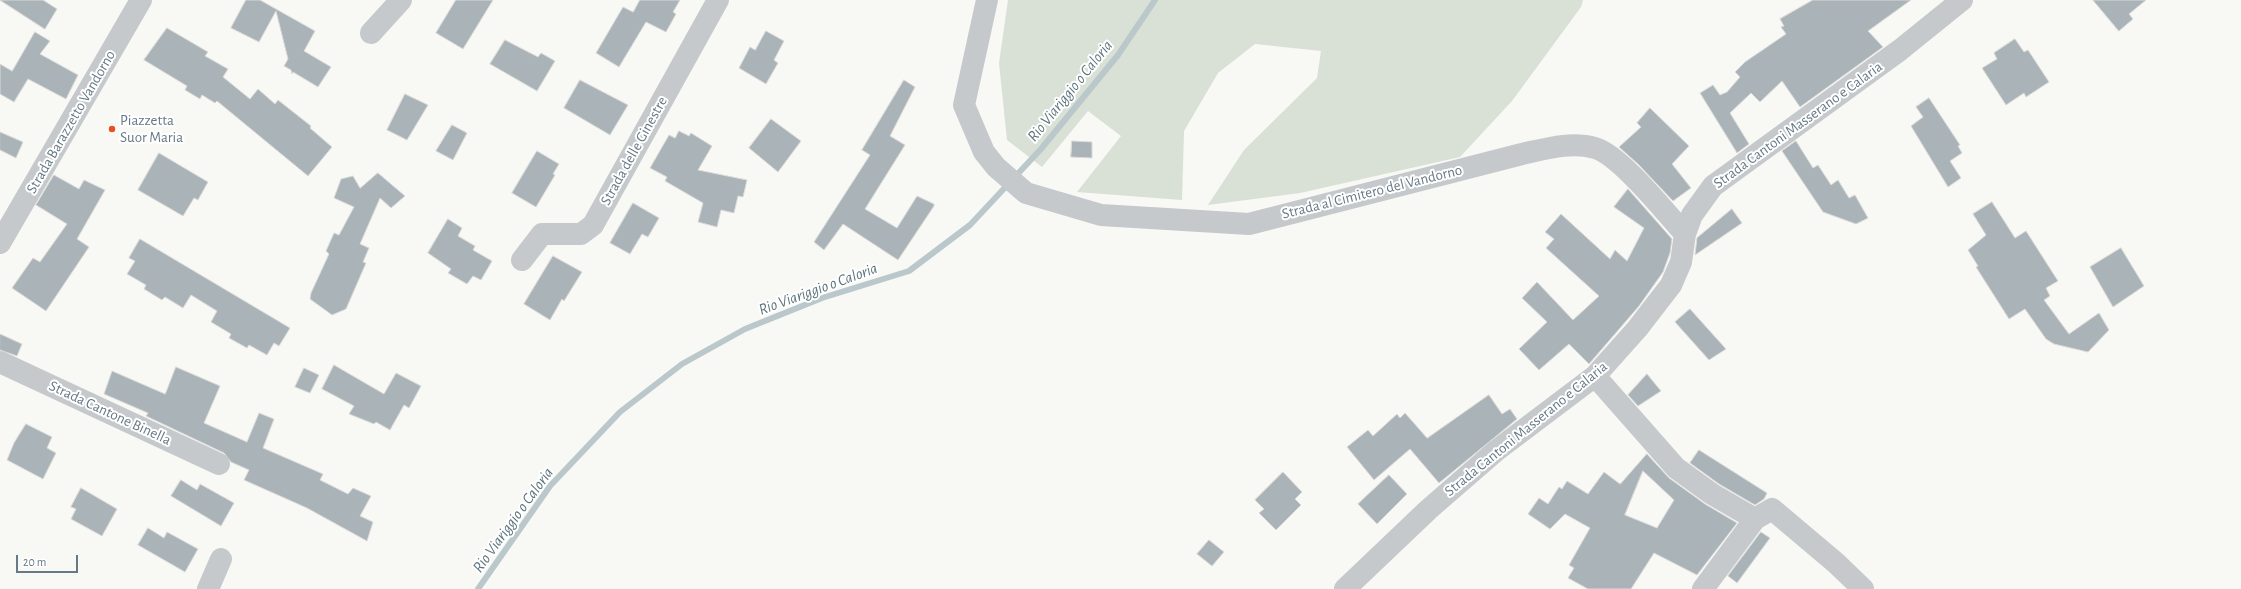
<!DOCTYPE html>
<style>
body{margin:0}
#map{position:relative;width:2241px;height:589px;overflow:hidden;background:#f8f8f5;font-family:"Alegreya Sans",sans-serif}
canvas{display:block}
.scale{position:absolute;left:16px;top:555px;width:62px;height:18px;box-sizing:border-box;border:2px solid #667987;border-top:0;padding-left:5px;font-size:12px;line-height:14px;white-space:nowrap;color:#667987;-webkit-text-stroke:3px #fff;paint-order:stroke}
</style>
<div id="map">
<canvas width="2241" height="589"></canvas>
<div class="scale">20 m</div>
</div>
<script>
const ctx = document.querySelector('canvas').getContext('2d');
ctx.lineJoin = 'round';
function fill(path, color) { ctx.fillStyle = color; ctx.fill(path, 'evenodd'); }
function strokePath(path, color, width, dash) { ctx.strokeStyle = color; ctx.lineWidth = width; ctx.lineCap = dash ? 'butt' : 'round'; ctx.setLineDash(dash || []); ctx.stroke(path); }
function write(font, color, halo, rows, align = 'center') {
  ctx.font = font + ' "Alegreya Sans",sans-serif'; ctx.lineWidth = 4; ctx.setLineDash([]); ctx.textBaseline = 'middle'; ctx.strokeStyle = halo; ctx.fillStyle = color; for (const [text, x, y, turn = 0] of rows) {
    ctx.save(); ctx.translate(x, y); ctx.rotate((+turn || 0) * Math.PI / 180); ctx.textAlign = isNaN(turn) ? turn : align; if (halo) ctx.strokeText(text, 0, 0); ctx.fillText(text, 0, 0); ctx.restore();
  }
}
fill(new Path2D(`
 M 1008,0 L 1583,0 L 1581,7 L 1512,101 L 1460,157 L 1300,193 L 1208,205 L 1244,150 L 1317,78 L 1321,51 L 1255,44 L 1218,73 L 1184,131 L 1182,200 L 1077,192 L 1121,136 L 1088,111 L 1042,167 L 1007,140 L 999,63 Z`), '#d9e0d6');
strokePath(new Path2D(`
 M 478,589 L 550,486 L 620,412 L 682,364 L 745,329 L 822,298 L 909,271 L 970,225 L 1041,149 L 1118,55 L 1155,0`), '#bbc8cb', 6);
const building = new Path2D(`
 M 0,0 L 43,0 L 57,9 L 45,29 Z
 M 246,0 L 260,0 L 315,31 L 304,51 L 331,67 L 318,87 L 293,72 L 292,74 L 291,70 L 284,66 L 288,59 L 276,11 L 259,42 L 231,28 Z
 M 456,0 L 493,0 L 463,49 L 436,33 Z
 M 640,0 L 680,0 L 673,12 L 676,14 L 666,32 L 646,22 L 619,67 L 596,53 L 623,7 L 633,12 Z
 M 1813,0 L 1911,0 L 1868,31 L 1883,47 L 1800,107 L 1782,81 L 1760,102 L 1751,93 L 1730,113 L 1749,144 L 1737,153 L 1700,93 L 1713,85 L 1720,95 L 1727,92 L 1740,77 L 1735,72 L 1745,62 L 1786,34 L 1781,27 L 1784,26 L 1780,19 Z
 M 2093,0 L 2146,0 L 2129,14 L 2133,19 L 2119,31 Z
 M 167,28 L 208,52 L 205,56 L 228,69 L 223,77 L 250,99 L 258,89 L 275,104 L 278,100 L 311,126 L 310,128 L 332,147 L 308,176 L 217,101 L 215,103 L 202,95 L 200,99 L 185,90 L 187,86 L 144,60 Z
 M 766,31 L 784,41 L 774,60 L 778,63 L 766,84 L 739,68 L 750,47 L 755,50 Z
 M 35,32 L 50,41 L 40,54 L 78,75 L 66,99 L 28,79 L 14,102 L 0,94 L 0,64 L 12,71 Z
 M 2015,39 L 2024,52 L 2028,50 L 2049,82 L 2026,97 L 2024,93 L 2006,105 L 1982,68 L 1997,59 L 1994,53 Z
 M 505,40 L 538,57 L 541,53 L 555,61 L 537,91 L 490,64 Z
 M 580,80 L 628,105 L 610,135 L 564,108 Z
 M 904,80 L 915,87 L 890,136 L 905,145 L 865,209 L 897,228 L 917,196 L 934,204 L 934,206 L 898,260 L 843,224 L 824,250 L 814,242 L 870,155 L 862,150 Z
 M 405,94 L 428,105 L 407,140 L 387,130 Z
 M 1929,98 L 1960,145 L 1958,146 L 1962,153 L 1950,161 L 1961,178 L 1948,187 L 1911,126 L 1923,117 L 1916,107 Z
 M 1650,108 L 1689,146 L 1672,164 L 1691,188 L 1673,201 L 1638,164 L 1619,147 L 1641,127 L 1637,123 Z
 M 771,119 L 801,141 L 778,172 L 749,148 Z
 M 452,125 L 467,133 L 453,160 L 436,151 Z
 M 679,131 L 689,136 L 691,133 L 712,146 L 698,170 L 747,180 L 743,197 L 738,196 L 734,213 L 721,210 L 717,227 L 698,222 L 703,203 L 665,181 L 667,177 L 650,168 L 669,135 L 675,138 Z
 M 0,132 L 23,142 L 16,158 L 0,150 Z
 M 1072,141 L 1092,142 L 1092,158 L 1071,157 Z
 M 1796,141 L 1813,168 L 1818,165 L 1831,185 L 1838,180 L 1849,198 L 1855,195 L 1868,218 L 1856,224 L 1823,212 L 1782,151 Z
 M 537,151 L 559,164 L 553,174 L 555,175 L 536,207 L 512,193 Z
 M 159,153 L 208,182 L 198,200 L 194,198 L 183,216 L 138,190 Z
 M 378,173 L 405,196 L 391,208 L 380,198 L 360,244 L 369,248 L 363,262 L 366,263 L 346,309 L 332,315 L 310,299 L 311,293 L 329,254 L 326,251 L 334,233 L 339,235 L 354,207 L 334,198 L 341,179 L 353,176 L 360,188 Z
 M 54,175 L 79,189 L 84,180 L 105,190 L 77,239 L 89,247 L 46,311 L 12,288 L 33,258 L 40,262 L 67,224 L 36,205 Z
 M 1628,189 L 1672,239 L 1670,253 L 1663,272 L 1639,306 L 1589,364 L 1569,344 L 1539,370 L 1519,349 L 1547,322 L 1522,298 L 1537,282 L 1573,320 L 1599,296 L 1546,248 L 1554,239 L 1545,232 L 1561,214 L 1610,259 L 1615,250 L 1627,261 L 1644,228 L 1614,207 Z
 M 1992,202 L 2015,238 L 2026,231 L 2058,281 L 2046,288 L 2050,296 L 2044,300 L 2069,334 L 2099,313 L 2109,330 L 2088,352 L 2054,344 L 2046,339 L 2025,309 L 2009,319 L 1976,267 L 1978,266 L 1968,250 L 1986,235 L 1973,214 Z
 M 633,203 L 659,218 L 648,237 L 642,234 L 630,254 L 610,243 Z
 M 1732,209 L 1742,223 L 1695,255 L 1697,238 Z
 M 448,219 L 462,228 L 458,236 L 475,246 L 473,250 L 492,261 L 481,280 L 473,276 L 467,284 L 448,273 L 451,269 L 428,253 Z
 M 140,239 L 290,328 L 279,346 L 274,343 L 267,355 L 249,345 L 247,348 L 229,338 L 231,334 L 211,322 L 217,311 L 191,295 L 183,308 L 165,297 L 162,300 L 144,289 L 146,285 L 127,274 L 135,261 L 129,258 Z
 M 2121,248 L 2144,286 L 2113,307 L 2090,267 Z
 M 553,256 L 582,272 L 564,301 L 562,299 L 550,320 L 524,304 Z
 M 1690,309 L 1726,349 L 1709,360 L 1675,322 Z
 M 0,334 L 22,344 L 17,356 L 0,350 Z
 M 334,365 L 384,394 L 396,373 L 421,386 L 409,408 L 404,405 L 390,430 L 376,422 L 374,424 L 349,414 L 354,406 L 322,389 Z
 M 176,367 L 220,386 L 204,423 L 247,442 L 259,413 L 274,419 L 263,448 L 323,474 L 320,480 L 348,494 L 353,488 L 371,496 L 360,516 L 373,522 L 367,541 L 307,508 L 244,480 L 249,470 L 231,462 L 224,453 L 146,416 L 148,413 L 104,394 L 112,371 L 165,394 Z
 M 304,368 L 319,375 L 310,393 L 295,387 Z
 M 1647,374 L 1661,391 L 1638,406 L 1628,395 Z
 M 1489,395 L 1502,414 L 1510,409 L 1517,419 L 1439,483 L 1410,449 L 1374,480 L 1347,447 L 1368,430 L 1373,436 L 1397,414 L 1400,418 L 1405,413 L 1427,438 Z
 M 26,424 L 52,437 L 47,448 L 56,453 L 43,479 L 7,460 L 14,443 Z
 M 1699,450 L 1767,493 L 1764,499 L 1755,505 L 1719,484 L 1690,463 Z
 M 1647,454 L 1669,478 L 1705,504 L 1737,523 L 1697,575 L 1654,553 L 1631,589 L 1588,589 L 1568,578 L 1574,568 L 1569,565 L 1590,528 L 1565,514 L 1550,529 L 1528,514 L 1539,498 L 1548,504 L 1559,487 L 1562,489 L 1567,481 L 1588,494 L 1604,472 L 1620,484 ZM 1643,471 L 1674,500 L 1657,528 L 1625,515 Z
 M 1283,472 L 1302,492 L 1295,499 L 1301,505 L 1276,530 L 1259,513 L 1264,509 L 1255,500 Z
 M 1389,475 L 1407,494 L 1377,524 L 1358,504 Z
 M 181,480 L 197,490 L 200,484 L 234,503 L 221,526 L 171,496 Z
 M 81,488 L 117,509 L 102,536 L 71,519 L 76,509 L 71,507 Z
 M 148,528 L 164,538 L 167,532 L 198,549 L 185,572 L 138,545 Z
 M 1761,532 L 1770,538 L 1737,583 L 1728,576 Z
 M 1209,540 L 1224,552 L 1212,566 L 1197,554 Z`);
fill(building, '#aab3b8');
strokePath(building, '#dadad7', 1);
strokePath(new Path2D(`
 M 987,0 L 964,105 L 984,152 L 996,167 L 1026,193 L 1101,215 L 1249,224 L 1522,154 C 1545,149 1571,141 1595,148 C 1620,155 1666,213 1685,234
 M 371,33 L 401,0
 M 0,243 L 141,0
 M 522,260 L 542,234 L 581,234 L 593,225 L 718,0
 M 0,362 L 219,464
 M 1595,376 L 1676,468 L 1712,494 L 1755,519
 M 208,589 L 221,559
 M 1345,589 L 1429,509 L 1497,450 L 1595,376 L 1637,329 L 1671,285 L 1681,262 L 1685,234 L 1692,215 L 1713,186 L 1900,50 L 1962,0
 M 1703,589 L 1755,519 L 1772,509 L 1836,563 L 1863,589`), '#c5c9cc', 22);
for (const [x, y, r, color] of [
 [112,129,4,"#ea4f23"]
]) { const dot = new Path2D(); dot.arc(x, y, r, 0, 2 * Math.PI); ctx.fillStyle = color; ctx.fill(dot); strokePath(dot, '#fff', 1.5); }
write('15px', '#667987', '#fff', [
 ["Piazzetta",120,120],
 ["Suor Maria",120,137]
], 'left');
write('15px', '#667987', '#fff', [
 ["Strada Barazzetto Vandorno",71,122,-60],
 ["Strada Cantoni Masserano e Calaria",1798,125,-36],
 ["Strada delle Ginestre",634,151,-61],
 ["Strada al Cimitero del Vandorno",1372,192,-14],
 ["Strada Cantone Binella",110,413,25],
 ["Strada Cantoni Masserano e Calaria",1526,429,-39]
]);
write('italic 16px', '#5d747c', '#fff', [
 ["Rio Viariggio o Caloria",1070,91,-51],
 ["Rio Viariggio o Caloria",818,289,-20],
 ["Rio Viariggio o Caloria",513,520,-54]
]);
</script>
